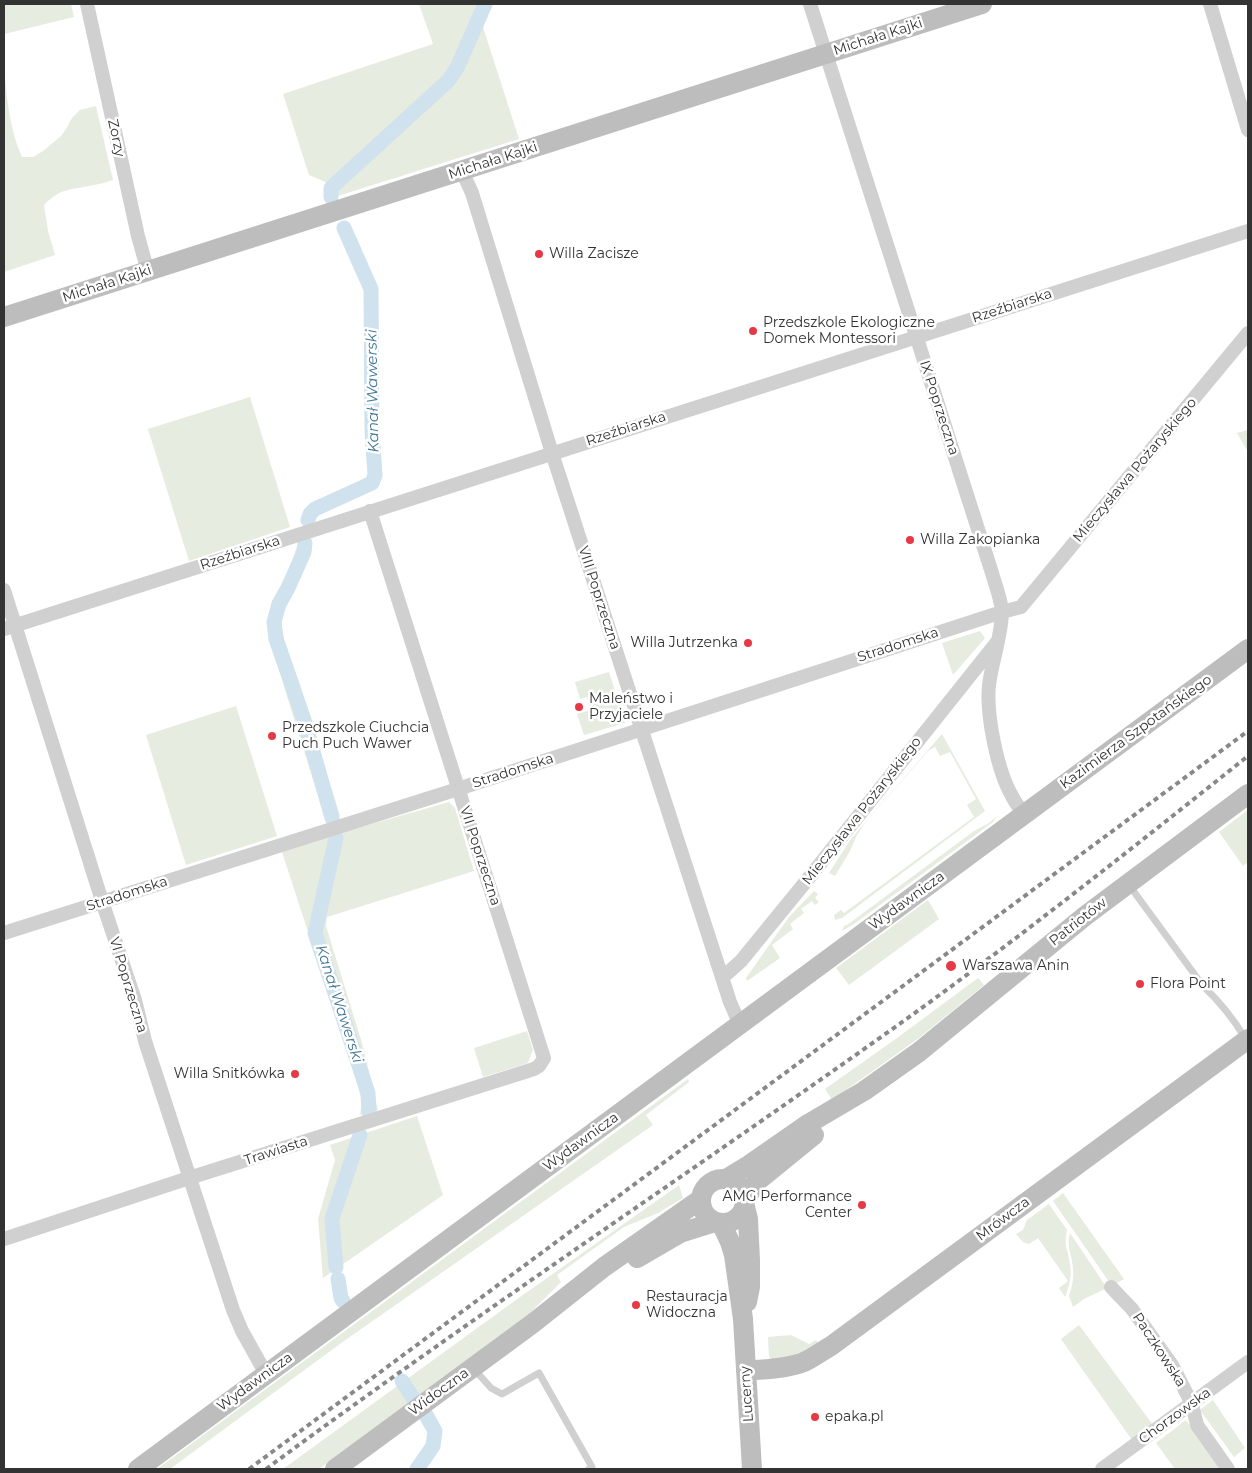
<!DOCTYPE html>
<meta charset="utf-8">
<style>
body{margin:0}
#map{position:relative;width:1252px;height:1473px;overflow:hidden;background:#fff;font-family:Montserrat,sans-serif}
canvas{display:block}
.frame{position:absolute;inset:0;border:5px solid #333;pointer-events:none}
</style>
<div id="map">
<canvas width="1252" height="1473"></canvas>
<div class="frame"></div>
</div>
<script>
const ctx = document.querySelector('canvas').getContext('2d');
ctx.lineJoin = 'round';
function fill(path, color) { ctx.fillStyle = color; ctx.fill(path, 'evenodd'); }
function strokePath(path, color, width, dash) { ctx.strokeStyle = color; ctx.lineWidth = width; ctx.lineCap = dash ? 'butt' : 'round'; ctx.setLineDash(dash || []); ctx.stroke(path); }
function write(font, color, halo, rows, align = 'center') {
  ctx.font = font + ' Montserrat,sans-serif'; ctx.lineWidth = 5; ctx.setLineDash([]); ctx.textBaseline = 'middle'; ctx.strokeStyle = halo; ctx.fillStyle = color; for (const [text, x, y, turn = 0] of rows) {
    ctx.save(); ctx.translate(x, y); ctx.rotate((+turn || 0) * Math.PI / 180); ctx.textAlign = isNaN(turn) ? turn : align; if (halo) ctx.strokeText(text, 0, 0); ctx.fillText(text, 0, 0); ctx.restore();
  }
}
fill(new Path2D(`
 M 4,4 L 71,4 L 74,17 L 4,34 Z
 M 419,4 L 493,4 L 483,27 L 519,139 L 325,200 L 325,193 L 330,184 L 309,175 L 283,94 L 433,44 Z
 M 4,67 C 7,97 9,129 22,157 L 33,157 L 43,151 L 61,136 L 66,129 L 72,118 L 80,110 L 96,106 L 113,180 C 107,182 100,184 94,185 C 72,190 61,187 44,205 L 48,231 L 55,255 L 4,272 Z
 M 250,397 L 290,527 L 189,561 L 148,429 Z
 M 1248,430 L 1248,452 L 1237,433 Z
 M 309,542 L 300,574 L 284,608 L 281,622 L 284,639 L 300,685 L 340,816 L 326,821 L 285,690 L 270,631 L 270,621 L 281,594 L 297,546 Z
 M 980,631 L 985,638 L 953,675 L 942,643 Z
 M 609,672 L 625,723 L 584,735 L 577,714 L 591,710 L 587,697 L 580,699 L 575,682 Z
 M 236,706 L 277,836 L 186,865 L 146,735 Z
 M 942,734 L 985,811 L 842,918 L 835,920 L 834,915 L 841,910 L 844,913 L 974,817 L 967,805 L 976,799 L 950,752 L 940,756 L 935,747 L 928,751 L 865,823 L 857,835 L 850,851 L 835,876 L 829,873 L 850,840 Z
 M 449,802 L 455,808 L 474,871 L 327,917 L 326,926 L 362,1043 L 378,1110 L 360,1115 L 362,1102 L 357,1082 L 282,852 L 340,833 Z
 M 1248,810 L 1248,862 L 1243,866 L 1219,832 Z
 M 997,816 L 993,822 L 854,924 L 842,931 L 844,926 L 847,925 L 974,831 L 989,823 Z
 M 814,891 L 818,894 L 815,898 L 819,902 L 815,905 L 812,901 L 801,909 L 804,913 L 790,924 L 793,929 L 772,945 L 780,958 L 747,981 L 746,978 L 789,917 Z
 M 928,900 L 939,919 L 849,985 L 836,968 Z
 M 978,978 L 984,985 L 919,1038 L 832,1100 L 825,1089 L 897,1038 Z
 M 527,1031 L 533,1050 L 528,1063 L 483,1077 L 474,1048 Z
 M 688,1079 L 689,1082 L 646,1115 L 653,1125 L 344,1341 L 170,1469 L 157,1469 Z
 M 417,1116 L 443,1195 L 323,1278 L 318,1219 L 335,1160 L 330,1145 Z
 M 679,1185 L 683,1198 L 658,1213 L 624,1227 L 557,1275 L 561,1282 L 527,1316 L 319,1469 L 283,1469 L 520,1297 Z
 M 1063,1193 L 1124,1279 L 1112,1286 L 1053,1201 Z
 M 1049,1204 L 1067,1230 C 1063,1248 1069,1250 1070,1265 C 1072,1276 1069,1287 1065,1297 L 1059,1288 L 1068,1281 L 1038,1238 L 1029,1244 L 1023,1242 L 1016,1234 L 1023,1230 L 1027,1220 Z
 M 1070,1233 L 1107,1288 L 1084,1299 L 1073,1307 L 1069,1296 C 1072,1287 1074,1278 1073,1268 C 1072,1256 1066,1245 1070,1233 Z
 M 1079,1325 L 1153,1425 L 1132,1440 L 1061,1339 Z
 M 791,1335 L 809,1344 L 816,1340 L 819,1344 L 796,1356 L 771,1360 L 769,1356 L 768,1337 Z
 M 1213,1400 L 1245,1448 L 1234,1457 L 1200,1410 Z
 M 1186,1420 L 1220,1469 L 1175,1469 L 1156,1443 Z`), '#e6ecdf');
strokePath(new Path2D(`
 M 331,197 L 331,188 L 334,185 L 448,81 L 457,68 L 485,4
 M 308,520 L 310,514 L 315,509 L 372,483 L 375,475 L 372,431 L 371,289 L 344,228
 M 305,543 L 304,552 L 288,588 L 279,604 L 274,622 L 276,639 L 304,720 L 332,818
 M 336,838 L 315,933 L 368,1093 L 369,1112
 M 336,1267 L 332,1219 L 360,1135
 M 338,1279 L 341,1298 L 343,1301
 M 402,1381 L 413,1398
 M 417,1469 L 433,1446 L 435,1431 L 426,1415`), '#cfe2ee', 15);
strokePath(new Path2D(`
 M 1129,885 L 1203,986 C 1219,1001 1233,1018 1245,1038
 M 474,1369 L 491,1388 L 502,1394 L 539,1373 L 592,1467 L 589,1469`), '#d0d0d0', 7);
strokePath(new Path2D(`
 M 87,4 L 138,236 L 148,272
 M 810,4 L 992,573 C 995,584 1002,602 1002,613 C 1001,638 992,661 989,685 C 986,714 997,770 1012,796 C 1015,802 1020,809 1025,815
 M 1210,4 L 1248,130
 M 462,171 L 472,193 L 552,453 L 730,1002 L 740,1025
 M 4,590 L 102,901 L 135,1000 L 145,1041 L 233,1310 L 242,1331 L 266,1374
 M 4,629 L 1248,231
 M 4,933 L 458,789 L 1002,612 L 1021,607 L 1248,333
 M 722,978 L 741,961 L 812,874 L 997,642
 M 4,1239 L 189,1178 L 534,1069 L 539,1066 L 544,1058 C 487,876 427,694 370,511
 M 1111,1287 L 1132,1309 L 1172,1365 L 1192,1404 L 1197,1425 L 1228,1469
 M 1102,1469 L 1248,1362`), '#d0d0d0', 14);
strokePath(new Path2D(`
 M 4,317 L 982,4
 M701 1201a22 22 0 1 1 44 0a22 22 0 1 1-44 0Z
 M 726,1179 L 749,1165 L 808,1124 L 864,1091 L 919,1052 L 1085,916 L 1248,794
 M 745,1200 L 755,1184 L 760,1179 L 814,1135
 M 745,1207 L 748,1219 L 750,1260 L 750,1287 L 747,1302
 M 721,1223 L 730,1242 L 734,1255 L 743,1319 L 752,1469
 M 637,1258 L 680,1233 L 715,1222
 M 746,1371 C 765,1369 786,1369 804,1362 C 813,1358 822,1351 831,1346 L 1248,1039
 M 138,1469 L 1248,649
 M 335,1469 L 532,1324 L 604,1267 L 701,1199`), '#bdbdbd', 20);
strokePath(new Path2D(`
 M 249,1469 L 1248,731
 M 266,1469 C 476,1314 693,1171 905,1020 C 1022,936 1135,846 1248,756`), '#888', 4, [5, 4]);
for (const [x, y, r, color] of [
 [539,254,5,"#e63946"],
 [753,331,5,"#e63946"],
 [910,540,5,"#e63946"],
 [748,643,5,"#e63946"],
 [579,707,5,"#e63946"],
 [272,736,5,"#e63946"],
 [951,966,6,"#e63946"],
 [1140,984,5,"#e63946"],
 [295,1074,5,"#e63946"],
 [862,1205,5,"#e63946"],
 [636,1305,5,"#e63946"],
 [815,1417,5,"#e63946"]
]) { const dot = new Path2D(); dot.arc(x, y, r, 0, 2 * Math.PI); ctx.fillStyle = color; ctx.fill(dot); strokePath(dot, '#fff', 2); }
write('14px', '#333', '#fff', [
 ["Michała Kajki",878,37,-18],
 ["Zorzy",116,138,78],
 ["Michała Kajki",493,161,-18],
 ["Michała Kajki",107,284,-18],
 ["Rzeźbiarska",1012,306,-18],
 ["IX Poprzeczna",939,408,72],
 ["Rzeźbiarska",626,429,-18],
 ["Mieczysława Pożaryskiego",1135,470,-50],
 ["Rzeźbiarska",240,553,-18],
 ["VIII Poprzeczna",599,598,72],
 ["Stradomska",898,645,-18],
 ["Kazimierza Szpotańskiego",1136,732,-36],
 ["Stradomska",513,771,-18],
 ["Mieczysława Pożaryskiego",862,811,-52],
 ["VII Poprzeczna",480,856,72],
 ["Stradomska",127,894,-18],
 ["Wydawnicza",907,901,-36],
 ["Patriotów",1078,922,-38],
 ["VI Poprzeczna",128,985,73],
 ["Wydawnicza",581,1142,-36],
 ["Trawiasta",276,1151,-18],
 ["Mrówcza",1003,1219,-37],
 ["Paczkowska",1159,1350,57],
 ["Wydawnicza",255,1382,-36],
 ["Widoczna",439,1392,-36],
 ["Lucerny",747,1394,-94],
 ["Chorzowska",1175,1416,-36]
]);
write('14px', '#333', '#fff', [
 ["Willa Zacisze",549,254],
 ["Przedszkole Ekologiczne",763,323],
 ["Domek Montessori",763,339],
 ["Willa Zakopianka",920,540],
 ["Willa Jutrzenka",738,643,"right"],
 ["Maleństwo i",589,699],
 ["Przyjaciele",589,715],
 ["Przedszkole Ciuchcia",282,728],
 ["Puch Puch Wawer",282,744],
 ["Warszawa Anin",962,966],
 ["Flora Point",1150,984],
 ["Willa Snitkówka",285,1074,"right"],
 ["AMG Performance",852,1197,"right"],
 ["Center",852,1213,"right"],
 ["Restauracja",646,1297],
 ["Widoczna",646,1313],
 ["epaka.pl",825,1417]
], 'left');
write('italic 15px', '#3f7597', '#fff', [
 ["Kanał Wawerski",373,391,-91],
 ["Kanał Wawerski",339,1004,72]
]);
</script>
